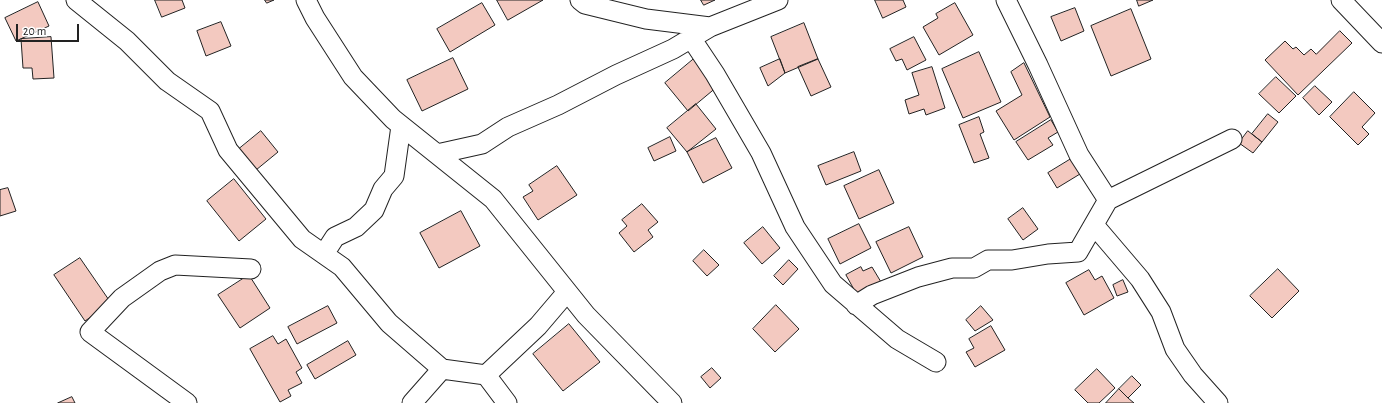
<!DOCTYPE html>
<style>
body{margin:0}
#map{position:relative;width:1382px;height:403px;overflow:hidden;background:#fff;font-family:"Alegreya Sans",sans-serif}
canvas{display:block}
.scale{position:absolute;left:16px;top:24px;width:63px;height:18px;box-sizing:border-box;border:2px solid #222;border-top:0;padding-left:5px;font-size:12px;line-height:14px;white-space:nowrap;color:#222;-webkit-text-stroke:3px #fff;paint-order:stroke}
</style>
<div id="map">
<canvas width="1382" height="403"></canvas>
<div class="scale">20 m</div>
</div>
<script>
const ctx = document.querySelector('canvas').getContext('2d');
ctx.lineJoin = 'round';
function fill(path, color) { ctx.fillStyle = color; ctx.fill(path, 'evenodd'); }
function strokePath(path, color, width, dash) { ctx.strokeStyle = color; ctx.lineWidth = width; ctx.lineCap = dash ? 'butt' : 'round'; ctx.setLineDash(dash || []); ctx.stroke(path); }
const building = new Path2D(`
 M 155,0 L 182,0 L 185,8 L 162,17 Z
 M 265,0 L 274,0 L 267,3 Z
 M 497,0 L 543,0 L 508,20 Z
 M 701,0 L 715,0 L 704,5 Z
 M 875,0 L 903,0 L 906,7 L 883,18 Z
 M 1137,0 L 1153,0 L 1139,6 Z
 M 38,2 L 49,26 L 16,41 L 5,18 Z
 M 482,3 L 495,25 L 450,52 L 437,29 Z
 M 955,3 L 973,35 L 939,55 L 923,27 L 938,18 L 936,14 Z
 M 1075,8 L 1084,31 L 1061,41 L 1051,17 Z
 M 1131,9 L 1151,59 L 1111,76 L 1091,26 Z
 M 221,22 L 231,46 L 206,56 L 197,31 Z
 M 804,23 L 818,59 L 785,73 L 771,37 Z
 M 1340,31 L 1352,43 L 1298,95 L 1265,60 L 1285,41 L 1293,49 L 1296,47 L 1304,55 L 1311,49 L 1316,54 Z
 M 51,37 L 54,78 L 33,79 L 32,68 L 23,68 L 21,39 Z
 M 914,37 L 926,60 L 907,70 L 902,59 L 896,61 L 890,49 Z
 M 979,52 L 1001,102 L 963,118 L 942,69 Z
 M 453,58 L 468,89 L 422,111 L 407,80 Z
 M 695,58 L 718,86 L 688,111 L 665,83 Z
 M 780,59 L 785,73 L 768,86 L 760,68 Z
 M 818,59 L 831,87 L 811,96 L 798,67 Z
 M 1024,63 L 1050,117 L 1014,140 L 996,111 L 1022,95 L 1011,72 Z
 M 932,67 L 945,108 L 926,115 L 924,109 L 909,114 L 905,100 L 919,95 L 912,73 Z
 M 1276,77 L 1296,96 L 1279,113 L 1259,94 Z
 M 1315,86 L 1332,102 L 1319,115 L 1303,98 Z
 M 1354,92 L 1375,113 L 1362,127 L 1369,134 L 1358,145 L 1330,117 Z
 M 696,104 L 716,129 L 687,152 L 667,128 Z
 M 1268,114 L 1278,122 L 1262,142 L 1252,134 Z
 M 979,117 L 984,132 L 980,134 L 989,158 L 974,163 L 959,125 Z
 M 1051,120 L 1058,132 L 1048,138 L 1053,145 L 1028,160 L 1016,142 Z
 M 261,131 L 278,152 L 256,170 L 239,149 Z
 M 1248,131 L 1262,142 L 1253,153 L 1239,143 Z
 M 670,137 L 676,151 L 654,161 L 648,148 Z
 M 716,138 L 732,168 L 703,183 L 687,152 Z
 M 854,152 L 861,171 L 826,185 L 818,166 Z
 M 1071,159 L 1080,174 L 1057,188 L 1048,173 Z
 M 557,166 L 577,195 L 538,220 L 523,197 L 533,191 L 529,185 Z
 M 879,170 L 894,203 L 859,219 L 844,186 Z
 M 234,179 L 266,219 L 239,241 L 207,201 Z
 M 8,188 L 16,211 L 0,216 L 0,190 Z
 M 642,204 L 658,222 L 648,230 L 653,237 L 634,252 L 619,233 L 627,226 L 622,220 Z
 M 1023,208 L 1038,229 L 1023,240 L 1008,219 Z
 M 461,211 L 480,246 L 439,268 L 420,233 Z
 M 859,224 L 871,248 L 840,264 L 828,239 Z
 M 763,227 L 780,248 L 762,264 L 744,243 Z
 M 909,227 L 923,257 L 891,273 L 876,242 Z
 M 704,250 L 719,265 L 707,276 L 693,261 Z
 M 80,258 L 111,303 L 85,321 L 54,275 Z
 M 789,260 L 798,269 L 783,285 L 774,276 Z
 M 861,267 L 863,271 L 872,267 L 881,282 L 857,295 L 846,275 Z
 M 1278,269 L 1299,291 L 1272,318 L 1250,296 Z
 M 1089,270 L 1095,280 L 1102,276 L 1114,298 L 1084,315 L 1066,283 Z
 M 249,275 L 270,308 L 240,328 L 218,295 Z
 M 1123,280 L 1128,292 L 1117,296 L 1113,285 Z
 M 776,305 L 799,329 L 775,352 L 753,329 Z
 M 328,306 L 337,323 L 297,344 L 288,327 Z
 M 981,306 L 993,320 L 975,331 L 966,320 Z
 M 569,324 L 600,362 L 563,391 L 533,354 Z
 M 991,326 L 1005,350 L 975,367 L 966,352 L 974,348 L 969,339 Z
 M 273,336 L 278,344 L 286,339 L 302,368 L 296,372 L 302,383 L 288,390 L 291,396 L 280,402 L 250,349 Z
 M 348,341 L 356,355 L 315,379 L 307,365 Z
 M 712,368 L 721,378 L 710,388 L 701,377 Z
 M 1097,369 L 1115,388 L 1099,403 L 1088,403 L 1075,390 Z
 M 1132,376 L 1141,385 L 1128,398 L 1119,389 Z
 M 1119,389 L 1128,398 L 1134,403 L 1106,403 Z
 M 72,397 L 75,403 L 58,403 Z`);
fill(building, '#f3c9c0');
strokePath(building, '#222', 1);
const minor = new Path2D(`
 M 76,0 L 127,41 L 167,81 L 210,111 L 228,150 L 302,239 L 342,267 L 389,323 L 442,369 L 486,375 L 538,326 L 567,292
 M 306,0 L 315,18 L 353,77 L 393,119 L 493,199 L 586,315 L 672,403
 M 580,0 L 585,4 L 646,19 L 710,27
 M 1006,0 L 1038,65 L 1079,155 L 1108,200 L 1232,139
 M 1341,0 L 1382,43
 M 691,38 L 715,74 L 761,153 L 795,227 L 833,284 L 897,339 L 936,362
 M 437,154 L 482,144 L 508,127 L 558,105 L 616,75 L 673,49 L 710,27 L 778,0
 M 1094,225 L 1140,279 L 1161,312 L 1175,349 L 1193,375 L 1218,403
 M 324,254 L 335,237 L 356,227 L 374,210 L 383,189 L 394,176 L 401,126
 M 856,305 L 872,295 L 918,277 L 952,268 L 974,268 L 988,260 L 1012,260 L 1048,254 L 1078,252 L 1108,200
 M 486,375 L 507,403
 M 187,403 L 90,332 L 122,298 L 160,271 L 175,265 L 251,269
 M 412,403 L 442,369`);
strokePath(minor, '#222', 21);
strokePath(minor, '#fff', 19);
</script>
